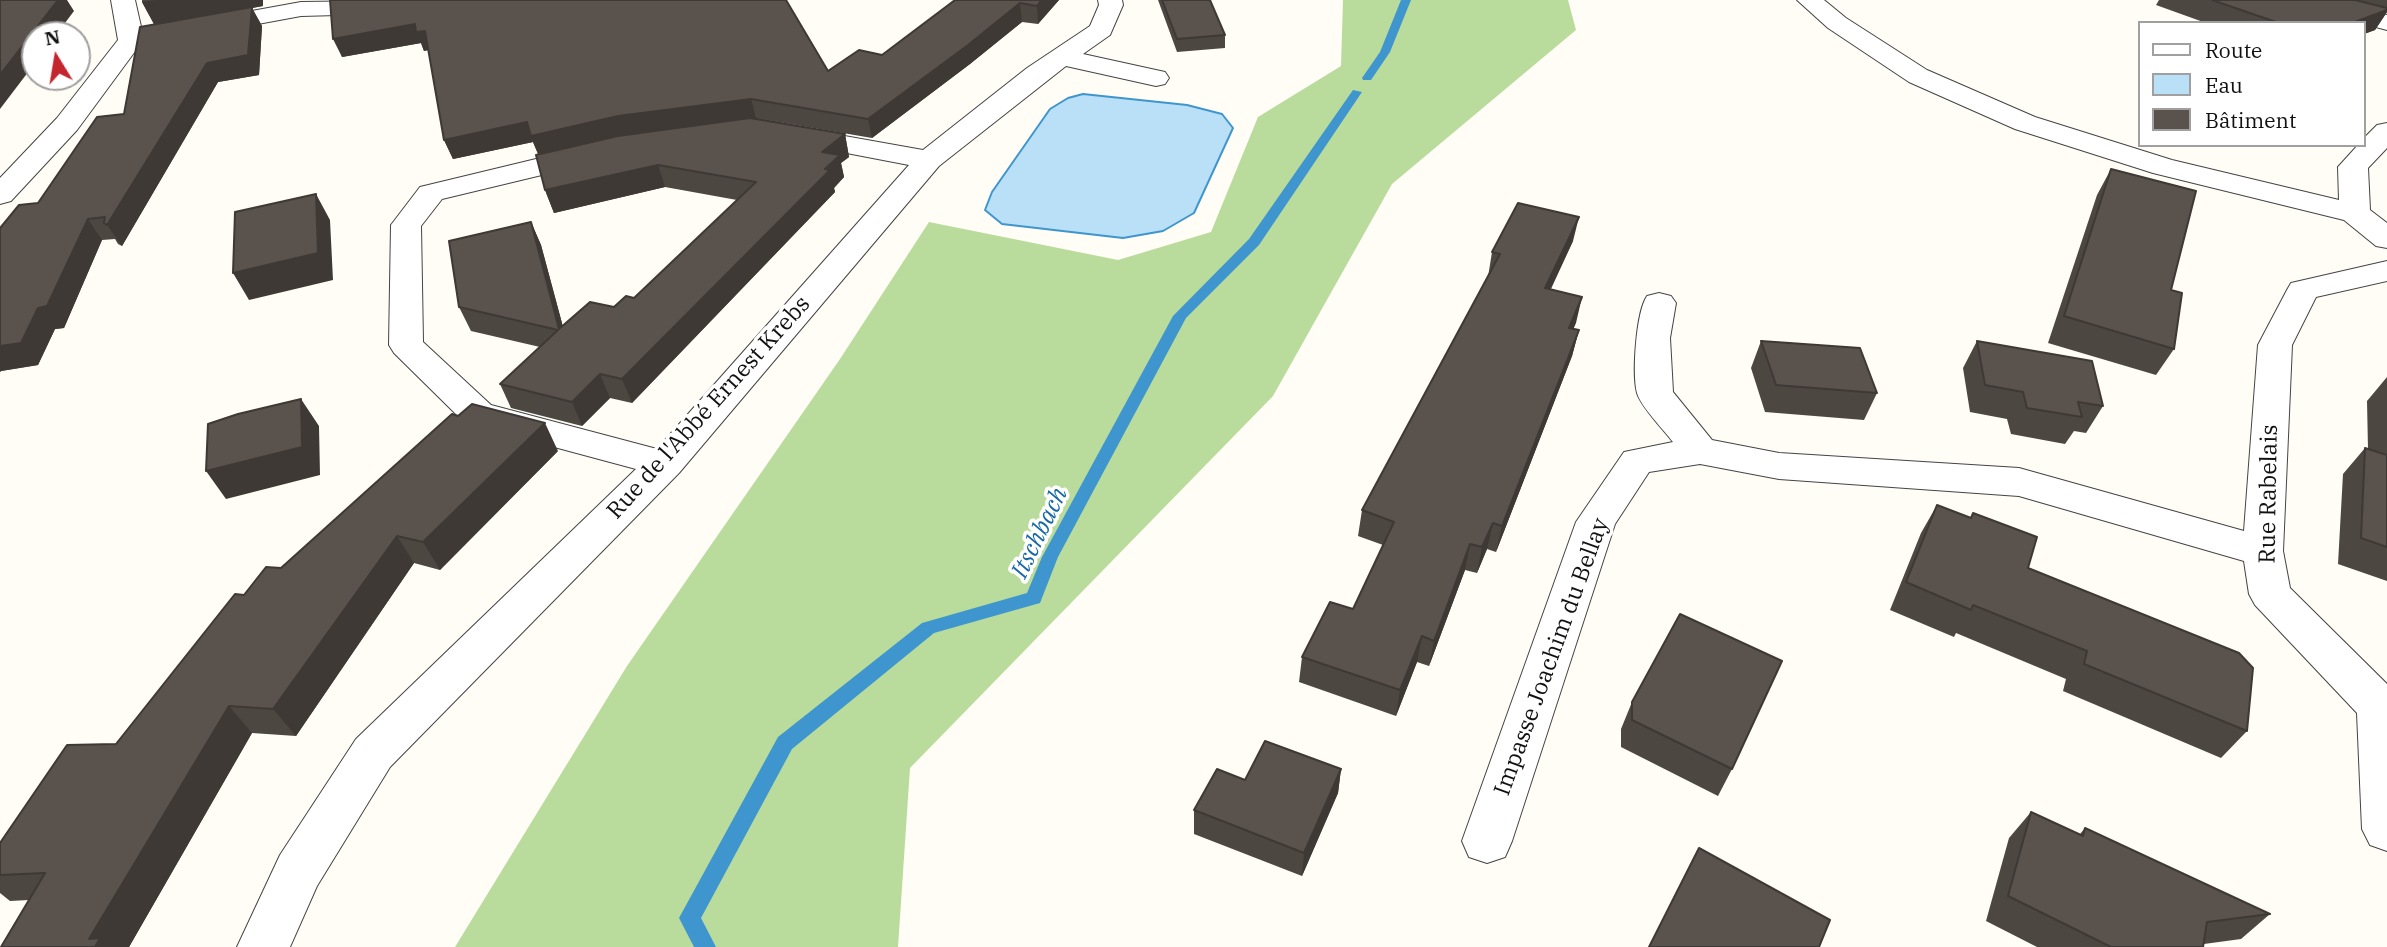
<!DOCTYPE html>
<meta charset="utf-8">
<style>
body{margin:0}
#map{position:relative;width:2387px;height:947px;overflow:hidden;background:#fffdf5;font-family:"IBM Plex Serif",serif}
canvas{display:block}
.legend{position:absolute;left:2138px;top:21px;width:228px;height:126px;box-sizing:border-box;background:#fff;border:2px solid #a0a0a0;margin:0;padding:9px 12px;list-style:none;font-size:21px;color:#111}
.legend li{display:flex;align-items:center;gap:14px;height:35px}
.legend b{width:35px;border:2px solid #a0a0a0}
.north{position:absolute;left:21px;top:21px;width:70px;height:70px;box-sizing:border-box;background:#fff;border:2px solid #a0a0a0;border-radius:50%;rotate:349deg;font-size:19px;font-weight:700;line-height:28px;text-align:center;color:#111}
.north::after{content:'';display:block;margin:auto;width:24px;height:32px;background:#c4262e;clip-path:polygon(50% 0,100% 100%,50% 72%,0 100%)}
</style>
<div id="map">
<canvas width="2387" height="947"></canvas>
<ul class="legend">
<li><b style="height:9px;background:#fff"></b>Route</li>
<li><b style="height:19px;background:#b9e0f7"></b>Eau</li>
<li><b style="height:19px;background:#5a524d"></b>Bâtiment</li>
</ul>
<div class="north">N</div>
</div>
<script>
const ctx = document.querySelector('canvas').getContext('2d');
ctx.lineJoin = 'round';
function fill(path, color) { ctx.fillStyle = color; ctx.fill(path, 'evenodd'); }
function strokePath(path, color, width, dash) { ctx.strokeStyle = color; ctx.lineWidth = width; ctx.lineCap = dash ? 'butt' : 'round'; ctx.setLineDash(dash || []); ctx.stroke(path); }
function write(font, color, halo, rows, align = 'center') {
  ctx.font = font + ' "IBM Plex Serif",serif'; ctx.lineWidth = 7; ctx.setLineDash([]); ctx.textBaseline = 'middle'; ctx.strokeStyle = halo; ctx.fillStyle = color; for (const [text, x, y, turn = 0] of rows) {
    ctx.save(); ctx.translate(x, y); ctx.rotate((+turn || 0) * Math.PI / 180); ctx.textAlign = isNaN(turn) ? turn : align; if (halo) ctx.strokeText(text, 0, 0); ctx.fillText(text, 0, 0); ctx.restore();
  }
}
fill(new Path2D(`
 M 1343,0 L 1568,0 L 1576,30 L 1392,184 L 1273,396 L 910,768 L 898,947 L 455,947 L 627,666 L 840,359 L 929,222 L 1118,260 L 1211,232 L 1258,117 L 1341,66 Z`), '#b9dc9c');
const water = new Path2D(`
 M 1083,94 L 1187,105 L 1222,114 L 1233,128 L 1194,213 L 1163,231 L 1123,238 L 1002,224 L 985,210 L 992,192 L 1050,109 L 1068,98 Z`);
fill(water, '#b9e0f7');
strokePath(water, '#3f96cf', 2);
fill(new Path2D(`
 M 1401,0 L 1411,0 L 1390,52 L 1371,80 L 1363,80 L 1362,78 L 1380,52 Z
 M 1353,90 L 1362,92 L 1259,245 L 1186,318 L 1058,557 L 1040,603 L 934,633 L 792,749 L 701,918 L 716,947 L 694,947 L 679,918 L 778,737 L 922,623 L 1027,593 L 1042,557 L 1173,316 L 1249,239 Z`), '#3f96cf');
const minor = new Path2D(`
 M 111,0 L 135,0 L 142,31 L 301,2 L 456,0 L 452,5 L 411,13 L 301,16 L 139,46 L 77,130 L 11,201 L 0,204 L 0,178 L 57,118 L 118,40 Z
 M 1098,0 L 1122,0 L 1123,5 L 1110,35 L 1083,54 L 1165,72 L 1169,78 L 1165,84 L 1156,86 L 1066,66 L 939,166 L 679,473 L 390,767 L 317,886 L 290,947 L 237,947 L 280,855 L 356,739 L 636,469 L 465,423 L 394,353 L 389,345 L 391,225 L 420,187 L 590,146 L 600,149 L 604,155 L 600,161 L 442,199 L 421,226 L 423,342 L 491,405 L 657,449 L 909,165 L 784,141 L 780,135 L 784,129 L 794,127 L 923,150 L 1027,68 L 1090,26 L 1099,5 Z
 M 1797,0 L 1824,0 L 1846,18 L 1927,70 L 2035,117 L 2172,160 L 2339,200 L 2338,167 L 2358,145 L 2364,145 L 2364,138 L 2377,125 L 2387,123 L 2387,148 L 2368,168 L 2370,210 L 2387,223 L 2387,248 L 2376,246 L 2344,220 L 2153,173 L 2015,129 L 1909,82 L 1828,28 Z
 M 2290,0 L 2329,0 L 2387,15 L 2387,30 L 2294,5 Z
 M 2387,261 L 2387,281 L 2316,297 L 2292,345 L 2283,551 L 2290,588 L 2387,684 L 2387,851 L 2370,845 L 2362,829 L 2357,713 L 2255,605 L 2249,594 L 2244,561 L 2019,496 L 1779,479 L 1700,464 L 1649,472 L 1615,524 L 1512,841 L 1505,857 L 1487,863 L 1469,857 L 1462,841 L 1576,522 L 1624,452 L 1673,442 C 1664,430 1641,407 1637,393 C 1632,374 1636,312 1647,296 L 1659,293 L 1671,296 L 1676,303 L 1670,338 L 1673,392 L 1712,440 L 1779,453 L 2019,468 L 2244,531 L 2258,345 L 2287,290 L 2291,283 Z`);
strokePath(minor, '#444', 2);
fill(minor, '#fff');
fill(new Path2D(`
 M 142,0 L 263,0 L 263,6 L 252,8 L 262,26 L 259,75 L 218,82 L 122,246 L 118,244 L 115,239 L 102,240 L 64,328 L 55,329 L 38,365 L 1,371 L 0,372 L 0,228 L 38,203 L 124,114 L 154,24 L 142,2 Z
 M 330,0 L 828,71 L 882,55 L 955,0 L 1059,0 L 1038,24 L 1022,22 L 970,64 L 872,138 L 755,118 L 845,134 L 849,157 L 841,163 L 844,177 L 834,188 L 835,192 L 632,403 L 610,398 L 582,426 L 511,408 L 500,384 L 540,347 L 471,331 L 459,307 L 531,222 L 541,245 L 563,327 L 634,298 L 737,200 L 665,187 L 554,213 L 545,190 L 538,154 L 533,142 L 453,159 L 444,140 L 428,50 L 424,51 L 421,43 L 342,57 Z
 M 1158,0 L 1210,0 L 1225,35 L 1225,48 L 1177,52 Z
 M 2159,0 L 2387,0 L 2387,12 L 2375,30 L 2364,34 L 2364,23 L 2206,23 L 2156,5 Z
 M 2111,169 L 2171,290 L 2174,349 L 2156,375 L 2048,343 L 2097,195 Z
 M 1573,241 L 1551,289 L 1582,297 L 1573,329 L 1579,330 L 1572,356 L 1496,552 L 1487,549 L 1477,573 L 1465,570 L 1429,666 L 1417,662 L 1396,716 L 1299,682 L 1302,657 L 1353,609 L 1383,545 L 1358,536 L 1362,510 L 1488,277 L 1492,252 Z
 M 1761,341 L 1877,393 L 1864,420 L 1765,412 L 1751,368 Z
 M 1977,341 L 2103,406 L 2086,433 L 2074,431 L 2065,444 L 2011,434 L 2007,419 L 1970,412 L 1963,368 Z
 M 2387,377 L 2387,581 L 2338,564 L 2343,474 L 2365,448 L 2368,449 L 2367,401 Z
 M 558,451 L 440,570 L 414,563 L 296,736 L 252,733 L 129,947 L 1,947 L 29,900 L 10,901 L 0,893 L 0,843 L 116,744 L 244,595 L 281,568 Z
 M 1937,505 L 1970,518 L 1973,513 L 2028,568 L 2247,731 L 2221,758 L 2063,691 L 2066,679 L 1956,633 L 1954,637 L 1890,610 L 1921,533 Z
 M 1632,702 L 1732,769 L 1718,796 L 1621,747 L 1621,729 Z
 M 1341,769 L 1338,793 L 1302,876 L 1194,834 L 1194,810 L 1245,780 Z
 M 2031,812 L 2080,834 L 2085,828 L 2270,914 L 2241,939 L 2204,944 L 2203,947 L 2037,947 L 1986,921 L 2009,838 Z`), '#4d4742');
fill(new Path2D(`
 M 58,0 L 67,0 L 74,11 L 56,35 L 35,35 L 35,63 L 0,109 L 0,75 Z
 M 155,0 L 263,0 L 263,6 L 252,8 L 262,26 L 259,75 L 218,82 L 122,246 L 107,225 L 155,26 L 142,2 Z
 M 1042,0 L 1059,0 L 1038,24 L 1037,6 Z
 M 1020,3 L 1022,22 L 970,64 L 872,138 L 868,119 Z
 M 2387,10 L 2387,12 L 2375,30 L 2364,34 L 2364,23 L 2352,23 Z
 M 415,24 L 425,31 L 433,49 L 424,51 L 421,43 L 342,57 L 333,39 Z
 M 751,99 L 756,118 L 539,156 L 533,142 L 453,159 L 444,140 L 527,122 L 618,116 Z
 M 845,134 L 849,157 L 841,163 L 844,177 L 834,188 L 835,192 L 632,403 L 622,379 L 822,152 Z
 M 658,165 L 665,187 L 554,213 L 545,190 Z
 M 316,194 L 330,220 L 333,280 L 249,300 L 233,273 Z
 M 1579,217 L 1573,241 L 1539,313 L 1545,288 Z
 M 88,219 L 102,240 L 64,328 L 55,329 L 38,365 L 1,371 L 0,372 L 0,346 L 38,308 Z
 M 531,222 L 541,245 L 570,353 L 559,329 Z
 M 1582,297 L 1576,323 L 1563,353 L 1569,328 Z
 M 1579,330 L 1572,356 L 1496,552 L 1502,526 Z
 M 600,374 L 610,398 L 582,426 L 572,402 Z
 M 301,399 L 319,426 L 320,475 L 226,499 L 206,471 Z
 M 545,423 L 558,451 L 440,570 L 423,542 Z
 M 1493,523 L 1487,549 L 1477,573 L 1482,547 Z
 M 397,536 L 414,563 L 296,736 L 273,709 Z
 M 1470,544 L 1465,570 L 1429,666 L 1434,641 Z
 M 1422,636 L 1417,662 L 1396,716 L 1400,690 Z
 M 229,706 L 252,733 L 129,947 L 95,947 L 89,939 Z
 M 1341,769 L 1338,793 L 1302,876 L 1304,853 Z`), '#3f3936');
const building = new Path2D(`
 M 0,0 L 58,0 L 0,75 Z
 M 330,0 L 786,0 L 828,71 L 859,50 L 882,55 L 955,0 L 1042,0 L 1037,6 L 1020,3 L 968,45 L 868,119 L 751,99 L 618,116 L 531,136 L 527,122 L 444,140 L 425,31 L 416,32 L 415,24 L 333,39 Z
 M 1162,0 L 1210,0 L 1225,35 L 1177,39 Z
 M 2212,0 L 2355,0 L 2387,8 L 2387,10 L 2352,23 L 2279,23 Z
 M 252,7 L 248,55 L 207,63 L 107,225 L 104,223 L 105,217 L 88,219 L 47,306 L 38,308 L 21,343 L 0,346 L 0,228 L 19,205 L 38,203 L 97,117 L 124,114 L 140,27 Z
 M 750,118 L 845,134 L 822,152 L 840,155 L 825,169 L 830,170 L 622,379 L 600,374 L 572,402 L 500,384 L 558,330 L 459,307 L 449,241 L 531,222 L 559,329 L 590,302 L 614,307 L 626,296 L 634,298 L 756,182 L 658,165 L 545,190 L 536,155 L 618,136 Z
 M 2111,169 L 2196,191 L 2171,290 L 2182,293 L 2174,349 L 2064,316 Z
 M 316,194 L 318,253 L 233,273 L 235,212 Z
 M 1518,203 L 1579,217 L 1545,288 L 1582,297 L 1569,328 L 1579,330 L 1502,526 L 1493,523 L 1482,547 L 1470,544 L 1434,641 L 1422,636 L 1400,690 L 1302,657 L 1330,602 L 1353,609 L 1394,522 L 1362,510 L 1500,254 L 1492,252 Z
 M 1761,341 L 1860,348 L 1877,393 L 1776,385 Z
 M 1977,341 L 2092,361 L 2103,406 L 2078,402 L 2082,417 L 2027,408 L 2023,392 L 1985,385 Z
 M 301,399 L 302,447 L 206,471 L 208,424 L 238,414 Z
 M 472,404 L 545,423 L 423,542 L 397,536 L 273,709 L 229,706 L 89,939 L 100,938 L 95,947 L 1,947 L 45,873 L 0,875 L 0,843 L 67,745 L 116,744 L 235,594 L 244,595 L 266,567 L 281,568 L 452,414 L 458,416 Z
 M 2365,448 L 2387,455 L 2387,547 L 2361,538 Z
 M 1937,505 L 1971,518 L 1973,513 L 2037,537 L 2028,568 L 2239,653 L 2253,668 L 2247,731 L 2084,664 L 2087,651 L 1973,605 L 1971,610 L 1906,582 Z
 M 1680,614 L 1782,661 L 1732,769 L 1632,720 L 1632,702 Z
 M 1265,741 L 1341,769 L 1304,853 L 1194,810 L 1217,769 L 1245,780 Z
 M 2031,812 L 2083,836 L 2085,828 L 2270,914 L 2207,922 L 2203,947 L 2111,947 L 2008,896 Z
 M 1699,848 L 1830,920 L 1819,947 L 1649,947 Z`);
fill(building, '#5a524d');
strokePath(building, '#3f3936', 2);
write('23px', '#111', '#fff', [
 ["Rue de l'Abbé Ernest Krebs",709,408,-48],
 ["Rue Rabelais",2269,494,-89],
 ["Impasse Joachim du Bellay",1552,657,-70]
]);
write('italic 24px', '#1768a6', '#fff', [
 ["Itschbach",1040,533,-64]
]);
</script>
